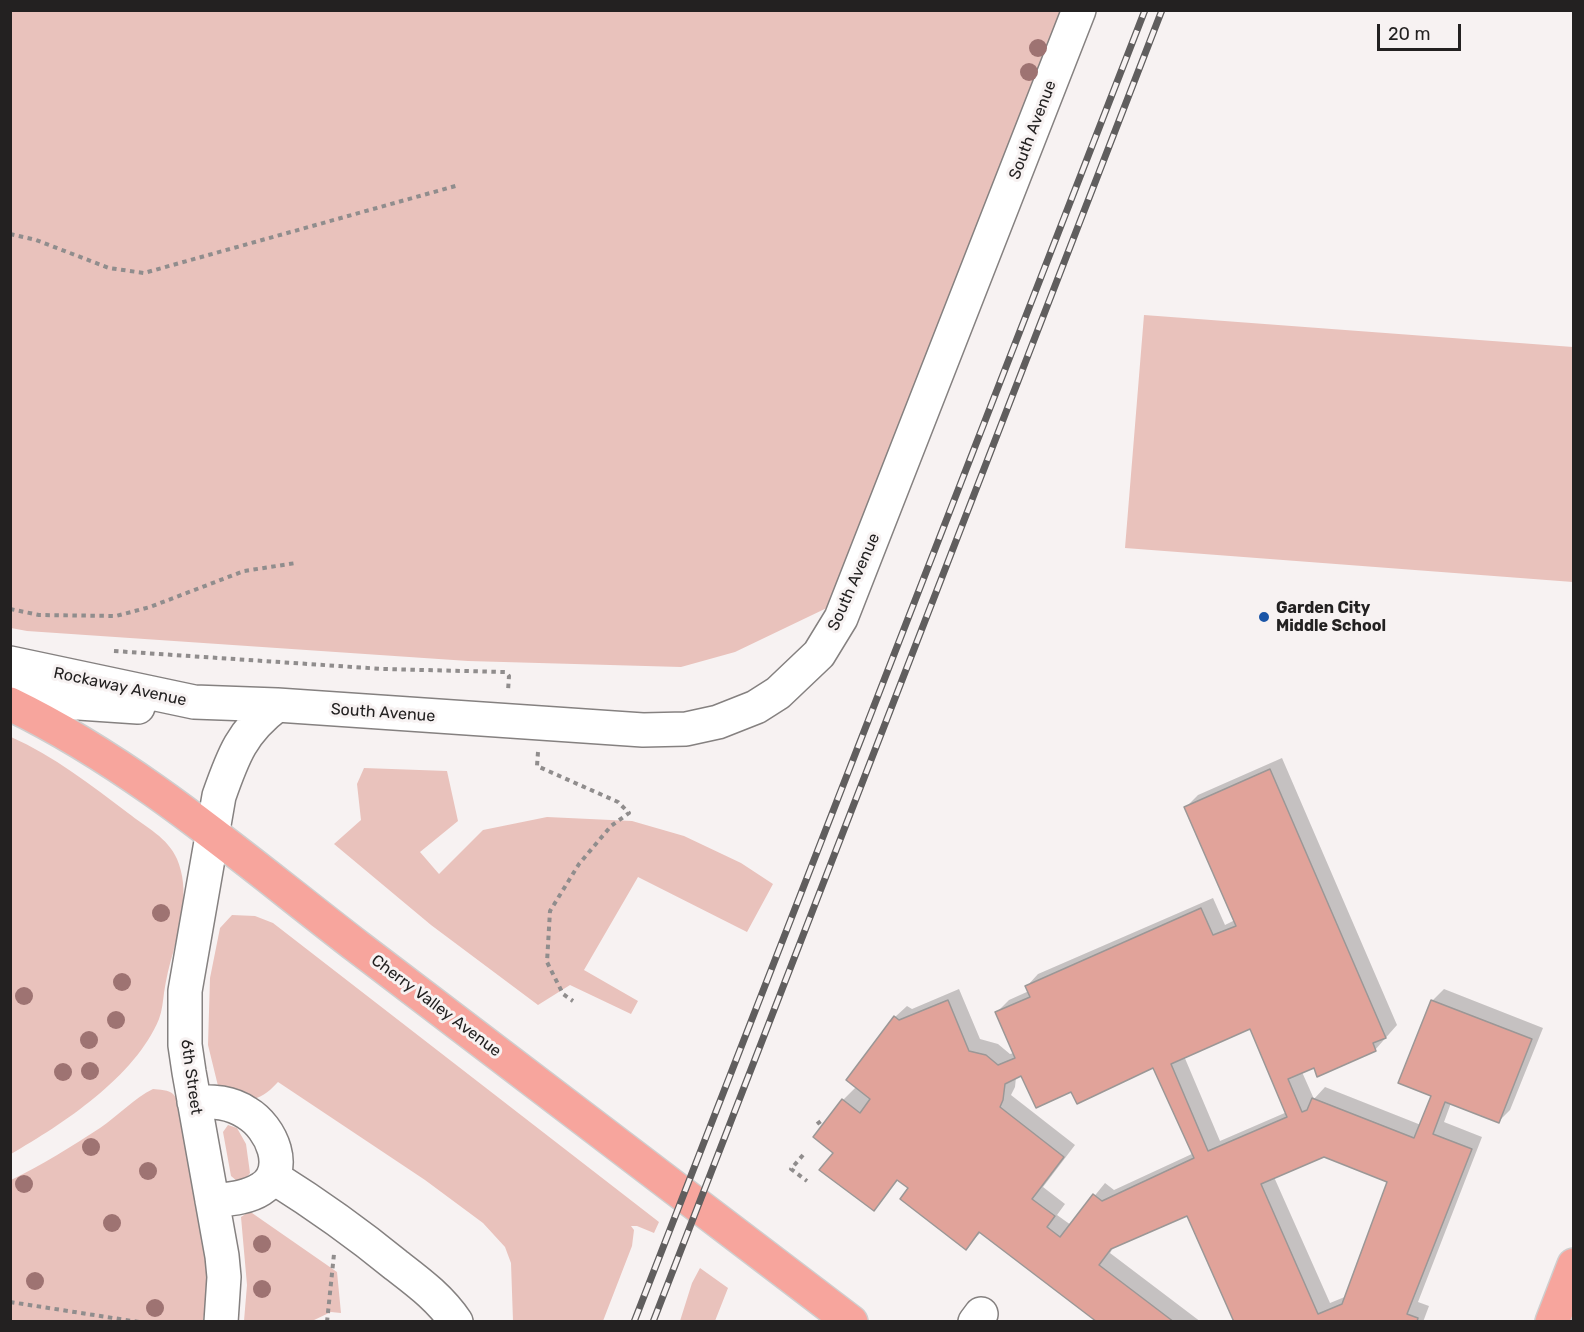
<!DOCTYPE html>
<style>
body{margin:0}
#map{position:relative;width:1584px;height:1332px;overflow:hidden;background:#f7f2f2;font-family:Rubik,sans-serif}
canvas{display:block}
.frame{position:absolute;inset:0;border:12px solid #232121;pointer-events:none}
.scale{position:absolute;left:1377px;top:24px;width:84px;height:27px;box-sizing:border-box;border:3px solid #232121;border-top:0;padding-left:8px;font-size:18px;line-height:21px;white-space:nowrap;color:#232121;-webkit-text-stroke:4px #f7f2f2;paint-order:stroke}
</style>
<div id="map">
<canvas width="1584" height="1332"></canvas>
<div class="frame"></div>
<div class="scale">20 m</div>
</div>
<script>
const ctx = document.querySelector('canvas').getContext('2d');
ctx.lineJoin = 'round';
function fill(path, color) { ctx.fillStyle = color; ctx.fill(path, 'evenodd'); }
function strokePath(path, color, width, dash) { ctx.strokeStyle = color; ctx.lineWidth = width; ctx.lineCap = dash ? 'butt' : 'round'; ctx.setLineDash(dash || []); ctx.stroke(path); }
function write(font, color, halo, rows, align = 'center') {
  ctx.font = font + ' Rubik,sans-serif'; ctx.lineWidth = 6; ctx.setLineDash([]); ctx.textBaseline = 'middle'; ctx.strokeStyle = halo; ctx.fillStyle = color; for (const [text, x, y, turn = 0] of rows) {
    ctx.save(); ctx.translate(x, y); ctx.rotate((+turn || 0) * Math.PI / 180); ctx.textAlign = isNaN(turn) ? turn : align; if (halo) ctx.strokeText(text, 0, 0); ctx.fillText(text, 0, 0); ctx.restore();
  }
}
fill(new Path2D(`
 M 11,11 L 1070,11 L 833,605 L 735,652 L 681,667 L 468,661 L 27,631 L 11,628 Z
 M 1144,315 L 1573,347 L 1573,582 L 1125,548 Z
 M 11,737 C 54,756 91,785 128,813 C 146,827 168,838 177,859 C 190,890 181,923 173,953 C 169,966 166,979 164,993 C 163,1001 162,1011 159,1019 C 135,1077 63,1124 11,1154 Z
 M 364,768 L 447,771 L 458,821 L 420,852 L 439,874 L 483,830 L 547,817 L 632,821 L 684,836 L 741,863 L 773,884 L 747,932 L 638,877 L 584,970 L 638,1001 L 631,1014 L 570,985 L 538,1005 L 431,925 L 334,844 L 361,820 L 357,784 Z
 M 232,915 L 255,916 L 273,923 L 659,1222 L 654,1233 L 637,1226 L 631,1226 L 634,1230 L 632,1246 L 603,1321 L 513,1321 L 511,1263 L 505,1247 L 483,1223 L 425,1180 L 278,1082 C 255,1107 247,1099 219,1090 L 208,1045 L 210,978 L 220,928 Z
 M 153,1089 C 159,1090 169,1089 174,1095 C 181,1103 183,1128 185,1139 C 197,1198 214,1262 203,1321 L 11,1322 L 11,1180 C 42,1165 71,1147 100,1128 C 118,1116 134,1098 153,1089 Z
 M 228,1125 L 237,1128 L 246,1144 L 250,1173 L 244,1181 L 237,1181 L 231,1176 L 223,1132 Z
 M 247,1213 L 252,1213 L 337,1272 L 341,1313 L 331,1312 L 312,1321 L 244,1321 L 247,1285 L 241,1217 Z
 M 700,1268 L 728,1288 L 715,1321 L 680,1321 L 692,1283 Z`), '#e9c2bc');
fill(new Path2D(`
 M 1282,758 L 1397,1025 L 1375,1050 L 1314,1066 L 1302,1072 L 1314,1099 L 1325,1087 L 1421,1125 L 1433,1095 L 1432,1001 L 1444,989 L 1543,1028 L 1510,1110 L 1499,1121 L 1451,1103 L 1444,1122 L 1482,1137 L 1418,1302 L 1429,1306 L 1423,1322 L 1236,1322 L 1188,1215 L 1115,1245 L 1110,1253 L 1201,1322 L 1099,1322 L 981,1232 L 966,1248 L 911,1188 L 899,1179 L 873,1209 L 835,1152 L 843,1100 L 856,1087 L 895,1017 L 907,1006 L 912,1009 L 959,989 L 980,1039 L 998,1044 L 1010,1054 L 1014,1053 L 997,1012 L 1009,1000 L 1029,991 L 1027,986 L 1038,974 L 1213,898 L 1225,925 L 1235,920 L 1186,807 L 1198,795 ZM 1250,1027 L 1287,1112 L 1220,1141 L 1184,1056 ZM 1154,1066 L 1194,1153 L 1114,1190 L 1105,1183 L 1071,1225 L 1057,1215 L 1065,1204 L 1043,1187 L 1075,1145 L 1011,1095 L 1015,1087 L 1016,1077 L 1022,1074 L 1072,1090 ZM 1324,1155 L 1389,1181 L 1347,1296 L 1330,1303 L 1274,1177 Z`), '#0003');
const building = new Path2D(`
 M 1270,769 L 1386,1038 L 1373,1043 L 1376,1051 L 1317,1077 L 1314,1068 L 1288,1079 L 1302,1112 L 1307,1110 L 1312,1098 L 1414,1138 L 1431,1096 L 1398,1083 L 1431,1000 L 1532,1039 L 1499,1123 L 1445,1102 L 1433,1134 L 1472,1149 L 1407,1314 L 1418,1318 L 1417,1322 L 1234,1322 L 1187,1216 L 1111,1249 L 1099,1265 L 1174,1322 L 1097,1322 L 979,1232 L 966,1250 L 900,1199 L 908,1188 L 897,1180 L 874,1211 L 819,1170 L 833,1153 L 813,1137 L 842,1099 L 860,1113 L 870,1099 L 846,1080 L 894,1016 L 899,1020 L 948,1000 L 969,1051 L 986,1055 L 998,1065 L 1015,1058 L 995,1012 L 1030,997 L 1025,986 L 1201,908 L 1213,935 L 1236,926 L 1184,807 ZM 1250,1029 L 1287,1117 L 1208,1151 L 1171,1064 ZM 1153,1068 L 1194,1158 L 1102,1201 L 1093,1194 L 1060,1237 L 1047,1227 L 1055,1216 L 1032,1199 L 1064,1157 L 1000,1107 L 1003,1100 L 1005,1084 L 1021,1076 L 1036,1108 L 1071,1092 L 1077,1104 ZM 1324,1157 L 1387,1182 L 1342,1304 L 1318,1314 L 1261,1184 Z`);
fill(building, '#e1a39a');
strokePath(building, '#9b9796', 1.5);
const minor = new Path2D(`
 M 10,663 L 194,702 L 277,705 L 643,730 L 686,729 L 718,722 L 756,707 L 778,693 L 819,654 L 841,618 L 1079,10
 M 10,694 L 64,702 L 138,707
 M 194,1102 C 213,1101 231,1102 247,1113 C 271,1127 291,1171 261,1189 C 247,1198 229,1199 212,1201
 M 273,1177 C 316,1204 357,1233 396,1265 C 418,1282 440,1298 456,1322
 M 221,1322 L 224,1277 L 222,1256 L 189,1072 L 185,1045 L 185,991 L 219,796 C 233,756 242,731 277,705
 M 975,1322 L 981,1314`);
const major = new Path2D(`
 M 10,704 C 138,766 246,861 358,947 C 522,1073 687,1196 851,1322
 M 1552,1322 L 1574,1265`);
strokePath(minor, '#858180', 36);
strokePath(major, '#cfcece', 36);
strokePath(new Path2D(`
 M 10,234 L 36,240 L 109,268 L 144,273 L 459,185
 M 10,609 L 39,615 L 116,616 L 150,607 L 244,571 L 296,563
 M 114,651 L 383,669 L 505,672 L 509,676 L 508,691
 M 538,752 L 537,766 L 618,802 L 629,813 L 611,826 L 579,864 L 550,911 L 547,962 L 563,994 L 573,1001
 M 817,1124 L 821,1121
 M 803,1155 L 791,1169 L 807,1181
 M 10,1302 L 139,1322
 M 327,1322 L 334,1254`), '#908d8d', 4, [4.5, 4.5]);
strokePath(minor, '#fff', 33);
strokePath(major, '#f7a59d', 33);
const rail = new Path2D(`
 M 634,1322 L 1145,10
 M 653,1322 L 1162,10`);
strokePath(rail, '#605e5e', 7);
strokePath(rail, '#f7f2f2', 4.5, [14]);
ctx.fillStyle = '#9e7372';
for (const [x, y] of [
 [1038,48],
 [1029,72],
 [161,913],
 [122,982],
 [24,996],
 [116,1020],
 [89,1040],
 [90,1071],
 [63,1072],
 [91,1147],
 [148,1171],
 [24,1184],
 [112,1223],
 [262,1244],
 [35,1281],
 [262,1289],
 [155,1308]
]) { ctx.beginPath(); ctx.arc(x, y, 9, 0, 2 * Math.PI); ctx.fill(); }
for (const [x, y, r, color] of [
 [1264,617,6,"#1a55a7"]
]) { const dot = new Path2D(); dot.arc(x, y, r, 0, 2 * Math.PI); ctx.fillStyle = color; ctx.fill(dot); strokePath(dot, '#f7f2f2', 2); }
write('16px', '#232121', '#f7f2f2', [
 ["South Avenue",1033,130,-69],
 ["South Avenue",854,582,-66],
 ["Rockaway Avenue",120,687,12],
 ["South Avenue",383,713,4],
 ["Cherry Valley Avenue",436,1006,37],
 ["6th Street",191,1077,82]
]);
write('bold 16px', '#232121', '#f7f2f2', [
 ["Garden City",1276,608],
 ["Middle School",1276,626]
], 'left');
</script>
